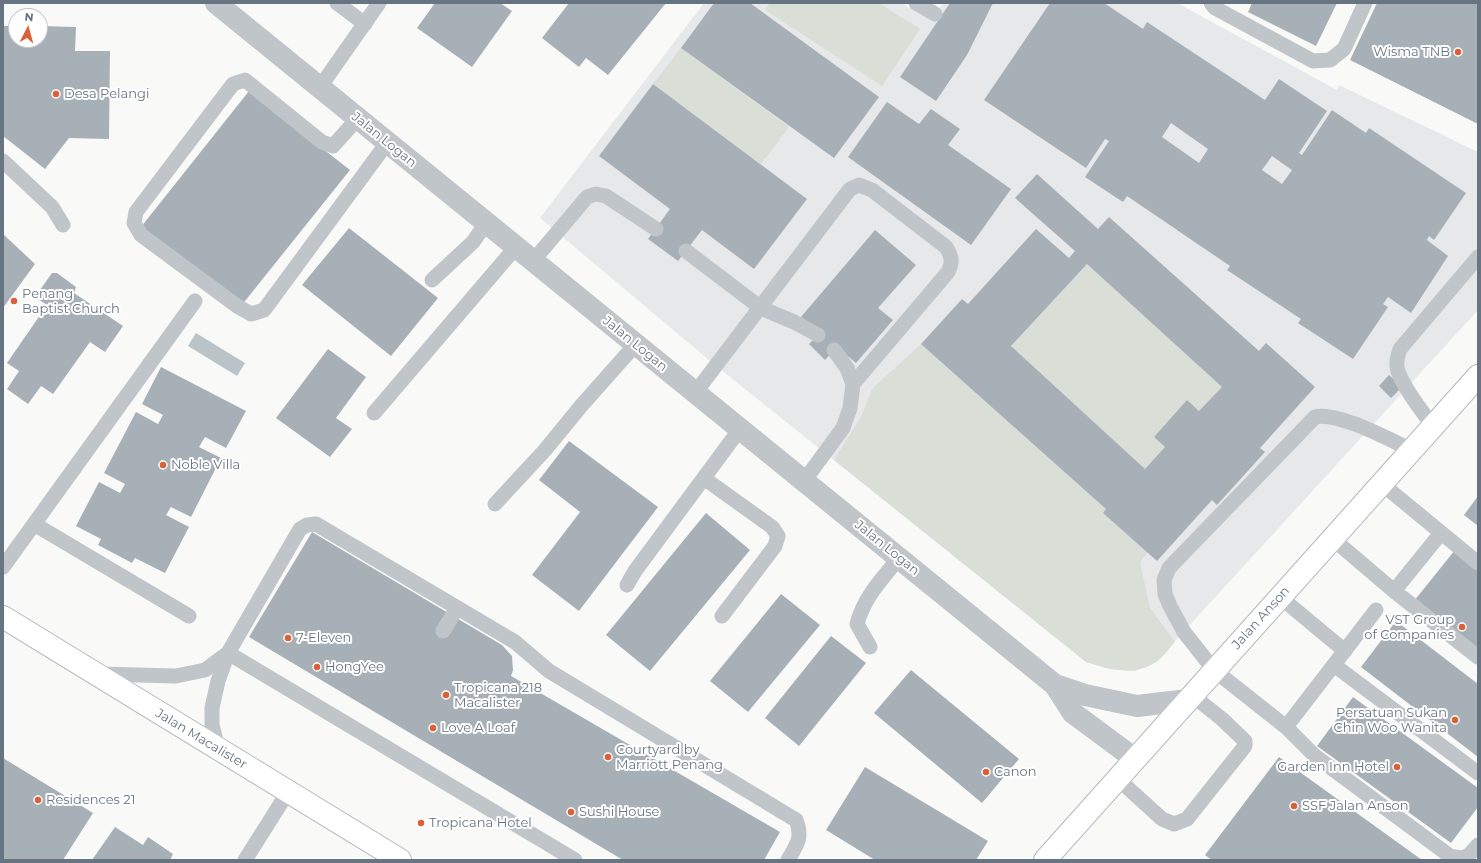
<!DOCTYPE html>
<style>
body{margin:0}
#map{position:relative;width:1481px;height:863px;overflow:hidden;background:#f9f9f8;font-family:Montserrat,sans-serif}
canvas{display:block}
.frame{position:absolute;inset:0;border:4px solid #667581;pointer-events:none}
.north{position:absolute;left:8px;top:8px;width:40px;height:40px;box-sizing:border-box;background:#fff;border:1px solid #c2c8cd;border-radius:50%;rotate:6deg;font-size:11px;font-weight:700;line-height:16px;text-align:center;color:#667581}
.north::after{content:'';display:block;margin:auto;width:14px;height:18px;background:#da6037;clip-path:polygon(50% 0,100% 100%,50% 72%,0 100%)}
</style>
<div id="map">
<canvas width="1481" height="863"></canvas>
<div class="frame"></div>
<div class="north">N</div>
</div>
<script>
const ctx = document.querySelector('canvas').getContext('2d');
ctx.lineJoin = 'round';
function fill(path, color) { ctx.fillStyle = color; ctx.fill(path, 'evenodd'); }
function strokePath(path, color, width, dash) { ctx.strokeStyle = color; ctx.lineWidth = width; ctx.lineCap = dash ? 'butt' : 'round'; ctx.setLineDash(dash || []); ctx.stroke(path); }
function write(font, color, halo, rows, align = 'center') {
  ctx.font = font + ' Montserrat,sans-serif'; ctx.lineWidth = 4; ctx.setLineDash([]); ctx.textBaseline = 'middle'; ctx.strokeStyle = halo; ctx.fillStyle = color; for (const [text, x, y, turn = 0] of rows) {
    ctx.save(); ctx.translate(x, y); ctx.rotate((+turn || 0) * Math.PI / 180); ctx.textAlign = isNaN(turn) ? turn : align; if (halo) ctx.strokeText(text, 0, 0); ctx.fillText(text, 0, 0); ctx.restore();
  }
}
fill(new Path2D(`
 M 704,3 L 901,3 L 931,20 L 943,3 L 1177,3 L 1337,90 L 1339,85 L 1478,152 L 1478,310 L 1156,662 L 1135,671 L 1109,669 L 1086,662 L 715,365 L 540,218 Z`), '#e7e8e9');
fill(new Path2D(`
 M 770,3 L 879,3 L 920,29 L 882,86 L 765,10 Z
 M 681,48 L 789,127 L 761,164 L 653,84 Z
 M 1087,264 L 1222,387 L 1199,411 L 1187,401 L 1154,437 L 1165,447 L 1145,469 L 1011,346 Z
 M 921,344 L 1106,509 L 1103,513 L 1148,552 L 1140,562 L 1150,608 L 1175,642 C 1169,648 1163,658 1156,662 C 1134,677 1109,669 1086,662 L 834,460 L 862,415 L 872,389 Z`), '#d9ded7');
fill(new Path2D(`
 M 196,333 L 245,363 L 237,376 L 188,346 Z`), '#bac4c8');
fill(new Path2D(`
 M 435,3 L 500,3 L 512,11 L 472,67 L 417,28 Z
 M 569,3 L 666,3 L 608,75 L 586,58 L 579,67 L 542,38 Z
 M 714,3 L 750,3 L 879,97 L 834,158 L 681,48 Z
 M 950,3 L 993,3 L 967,55 L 936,101 L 900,77 Z
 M 1050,3 L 1104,3 L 1143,29 L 1147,22 L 1265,100 L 1279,79 L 1327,111 L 1299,153 L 1302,155 L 1332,110 L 1366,133 L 1369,128 L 1466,193 L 1434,240 L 1429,236 L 1427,240 L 1448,256 L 1411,313 L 1388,297 L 1383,304 L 1388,307 L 1353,359 L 1298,323 L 1301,319 L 1227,270 L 1230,266 L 1127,196 L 1123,202 L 1085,177 L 1109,141 L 1105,139 L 1086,168 L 984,100 ZM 1171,123 L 1208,149 L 1199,163 L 1162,137 ZM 1272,156 L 1292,170 L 1282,184 L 1262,170 Z
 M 1252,3 L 1337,3 L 1316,46 L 1248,12 Z
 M 1377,3 L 1478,3 L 1478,124 L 1350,60 Z
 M 3,26 L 16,26 L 16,40 L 40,40 L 40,26 L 76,27 L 75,51 L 110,51 L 109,139 L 69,138 L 45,169 L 3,136 Z
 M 653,84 L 807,199 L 754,269 L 702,230 L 678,261 L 648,239 L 670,209 L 599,156 Z
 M 249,91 L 350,170 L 241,306 L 141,227 Z
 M 887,102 L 919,124 L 931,109 L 960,129 L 948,145 L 1011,189 L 971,245 L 848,157 Z
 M 1037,174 L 1098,229 L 1109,217 L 1259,351 L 1266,343 L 1315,387 L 1260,448 L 1265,452 L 1217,505 L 1212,500 L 1157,561 L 1103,513 L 1106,509 L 921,344 L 962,299 L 968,304 L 1036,229 L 1069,258 L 1075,251 L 1015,198 ZM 1087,264 L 1222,387 L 1199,411 L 1187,400 L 1154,437 L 1165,447 L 1145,469 L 1011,346 Z
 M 349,228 L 438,298 L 391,356 L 302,285 Z
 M 875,230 L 916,265 L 878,308 L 893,320 L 856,363 L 837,347 L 825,360 L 809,344 L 820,333 L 801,317 Z
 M 3,234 L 35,264 L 3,308 Z
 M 52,273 L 57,273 L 76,287 L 74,293 L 123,326 L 105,352 L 90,342 L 53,394 L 41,386 L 28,404 L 7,389 L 19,371 L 7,363 L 47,305 L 35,297 Z
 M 328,349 L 366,377 L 336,418 L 352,429 L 330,457 L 276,418 Z
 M 161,367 L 246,411 L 226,448 L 205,437 L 199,447 L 221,458 L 191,517 L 171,507 L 166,515 L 189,527 L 165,573 L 135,558 L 132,563 L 98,545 L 101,539 L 76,526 L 99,482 L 120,493 L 125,484 L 104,473 L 136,412 L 158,424 L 163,415 L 142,404 Z
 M 1389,375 L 1402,387 L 1391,398 L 1379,386 Z
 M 569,441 L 658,507 L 579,611 L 532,575 L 580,512 L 539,480 Z
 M 1478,496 L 1478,526 L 1464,515 Z
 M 706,513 L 750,550 L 650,671 L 606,635 Z
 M 312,532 L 502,645 L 512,656 L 513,670 L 511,676 L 780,832 L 764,860 L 623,860 L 249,637 Z
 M 1455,550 L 1478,569 L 1478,653 L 1414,601 Z
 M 781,594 L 820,625 L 748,712 L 710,681 Z
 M 1396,621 L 1478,684 L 1478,757 L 1361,667 Z
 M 831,636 L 866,663 L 799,746 L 765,718 Z
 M 911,670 L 1019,759 L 982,803 L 874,713 Z
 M 1353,697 L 1478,788 L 1478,807 L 1451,843 L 1317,746 Z
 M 1279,757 L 1422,860 L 1212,860 L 1205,855 Z
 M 3,758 L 93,813 L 63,860 L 3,860 Z
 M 865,767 L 988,841 L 976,860 L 875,860 L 826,830 Z
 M 115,827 L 143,845 L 148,837 L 173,854 L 170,860 L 92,860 Z`), '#a8b0b7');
const secondary = new Path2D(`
 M 3,617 L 400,860
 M 1045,860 L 1478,376`);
strokePath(secondary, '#b3b9bd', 24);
strokePath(new Path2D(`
 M 337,3 L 365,24
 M 916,3 L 935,14
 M 1211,3 L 1215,8 L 1313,61 L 1330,60 L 1344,49 L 1365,3
 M 320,87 L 379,3
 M 358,118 L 333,146 L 322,142 L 245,80 L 233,84 L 136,212 L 134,223 L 141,235 L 237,306 L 251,314 L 264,310 L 387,143
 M 3,161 L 52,207 L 63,225
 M 686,251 L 761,308 L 794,322 L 818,335
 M 533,261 L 587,197 L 596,194 L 606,196 L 656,229
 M 432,280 L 473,242 L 486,223
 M 834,350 L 847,368 L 853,384
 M 695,393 L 850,189 L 859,185 L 872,190 L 946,247 C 952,257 953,262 948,272 L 853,384 L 850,408 L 843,428 L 804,481
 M 374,413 L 516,247
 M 1433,426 C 1423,413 1399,382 1397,367 C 1396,361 1398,355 1400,349 L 1478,257
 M 1412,450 C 1390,440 1337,411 1315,417 L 1169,568 L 1164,580 L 1165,594 L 1170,606 L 1184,632 L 1214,670 L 1286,727 L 1315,756 L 1450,856 C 1466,860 1468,857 1478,845
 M 705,479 L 772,527 L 778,536 L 775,546 L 722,616
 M 1382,484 L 1478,563
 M 495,504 L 545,450 L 581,406 L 636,344
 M 34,524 L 189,616
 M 1333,539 L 1394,591 L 1478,657
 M 3,567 L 195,301
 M 627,585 L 635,571 L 740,429
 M 1394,591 L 1441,533
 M 1280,597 L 1345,651
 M 443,631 L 457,608
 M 870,647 L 857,624 C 864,597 882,579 899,558
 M 228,653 L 575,860
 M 1334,665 L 1478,773
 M 99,674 L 176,676 L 205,670 L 228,653
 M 1286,727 L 1376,610
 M 218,748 L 212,725 L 212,708 L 218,681 L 228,653 L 300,529 L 307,525 L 316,524 L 515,642 L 549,671 L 796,820 C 803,838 797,844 788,860
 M 1118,779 L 1162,819 L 1174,824 L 1187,819 L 1245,746 L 1245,741 L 1222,719 L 1192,695
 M 245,860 L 288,792`), '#c0c5c9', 15);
strokePath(new Path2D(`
 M 216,3 L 1055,685 L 1073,713 L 1135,759
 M 1055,685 L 1085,695 L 1137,706 L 1188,700`), '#c0c5c9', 22);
strokePath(secondary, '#fff', 22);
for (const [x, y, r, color] of [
 [1458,52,4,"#da6037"],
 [56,94,4,"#da6037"],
 [14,301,4,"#da6037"],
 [163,465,4,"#da6037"],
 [1462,627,4,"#da6037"],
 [288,638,4,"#da6037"],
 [317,667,4,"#da6037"],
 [446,695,4,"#da6037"],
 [1455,720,4,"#da6037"],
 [433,728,4,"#da6037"],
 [608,757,4,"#da6037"],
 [1397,767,4,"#da6037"],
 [986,772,4,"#da6037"],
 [38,800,4,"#da6037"],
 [1294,806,4,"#da6037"],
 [571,812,4,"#da6037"],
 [421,823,4,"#da6037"]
]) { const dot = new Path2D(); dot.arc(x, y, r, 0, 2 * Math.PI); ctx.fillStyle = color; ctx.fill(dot); strokePath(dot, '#fff', 1.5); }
write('13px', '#667581', '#fff', [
 ["Wisma TNB",1450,52,"right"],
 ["Desa Pelangi",64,94],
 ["Penang",22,294],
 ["Baptist Church",22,309],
 ["Noble Villa",171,465],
 ["VST Group",1454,620,"right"],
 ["of Companies",1454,635,"right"],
 ["7-Eleven",296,638],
 ["HongYee",325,667],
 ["Tropicana 218",454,688],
 ["Macalister",454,703],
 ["Persatuan Sukan",1447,713,"right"],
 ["Chin Woo Wanita",1447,728,"right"],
 ["Love A Loaf",441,728],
 ["Courtyard by",616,750],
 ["Marriott Penang",616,765],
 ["Garden Inn Hotel",1389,767,"right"],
 ["Canon",994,772],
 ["Residences 21",46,800],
 ["SSF Jalan Anson",1302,806],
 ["Sushi House",579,812],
 ["Tropicana Hotel",429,823]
], 'left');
write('13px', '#667581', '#fff', [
 ["Jalan Logan",384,140,39],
 ["Jalan Logan",635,344,39],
 ["Jalan Logan",887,548,39],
 ["Jalan Anson",1261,618,-48],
 ["Jalan Macalister",201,739,31]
]);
</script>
